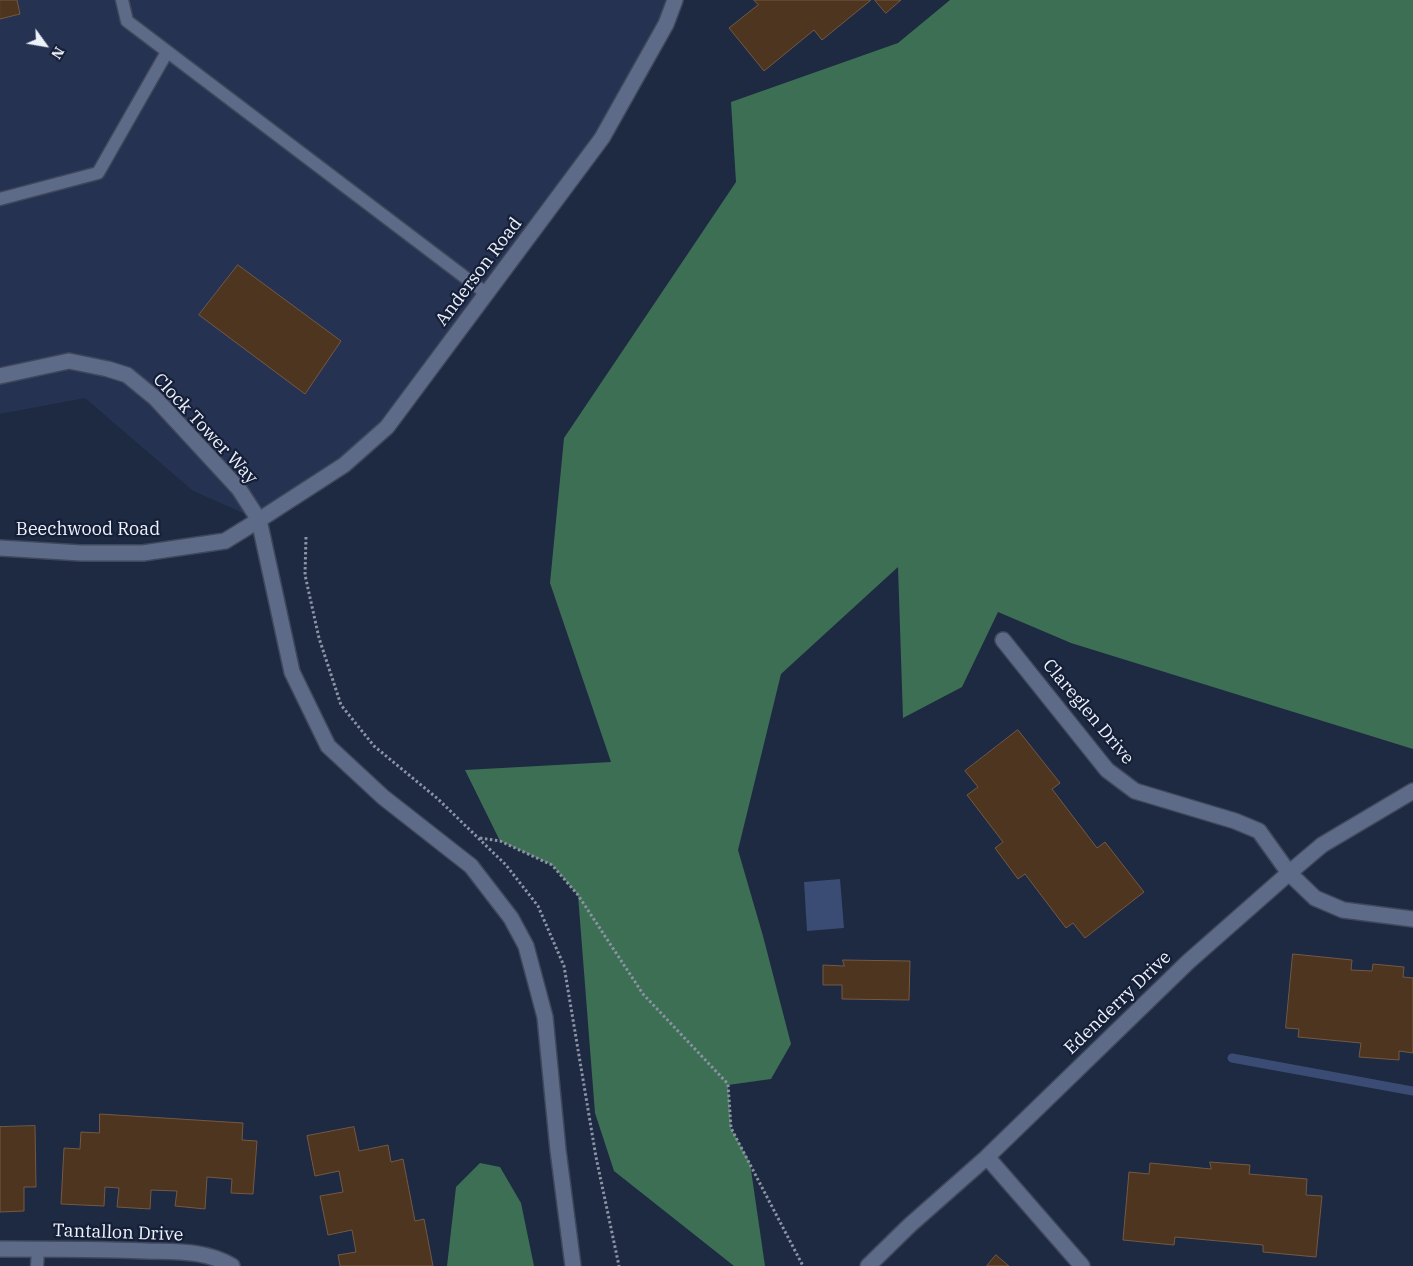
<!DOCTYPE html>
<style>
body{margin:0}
#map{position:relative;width:1413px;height:1266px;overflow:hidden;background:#1e2942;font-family:"IBM Plex Serif",serif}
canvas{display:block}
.north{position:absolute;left:20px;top:20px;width:50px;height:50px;-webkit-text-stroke:4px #151f37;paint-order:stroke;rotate:122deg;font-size:14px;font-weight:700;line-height:20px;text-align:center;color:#edf2fc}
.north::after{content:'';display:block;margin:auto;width:18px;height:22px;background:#edf2fc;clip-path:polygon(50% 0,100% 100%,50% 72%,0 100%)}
</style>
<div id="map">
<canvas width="1413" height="1266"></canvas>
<div class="north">N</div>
</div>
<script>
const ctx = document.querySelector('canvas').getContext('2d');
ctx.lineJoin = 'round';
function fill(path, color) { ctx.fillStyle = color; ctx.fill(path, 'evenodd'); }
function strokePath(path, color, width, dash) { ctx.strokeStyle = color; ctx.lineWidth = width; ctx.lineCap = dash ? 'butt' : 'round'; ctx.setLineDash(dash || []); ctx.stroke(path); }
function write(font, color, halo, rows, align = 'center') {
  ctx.font = font + ' "IBM Plex Serif",serif'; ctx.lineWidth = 4.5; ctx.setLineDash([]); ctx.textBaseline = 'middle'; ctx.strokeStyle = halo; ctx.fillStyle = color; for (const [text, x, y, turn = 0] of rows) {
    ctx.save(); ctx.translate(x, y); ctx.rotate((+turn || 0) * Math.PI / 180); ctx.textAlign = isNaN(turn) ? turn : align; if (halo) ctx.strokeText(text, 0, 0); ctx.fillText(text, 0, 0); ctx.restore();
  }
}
fill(new Path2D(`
 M 0,0 L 675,0 L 602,138 L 387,427 L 259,520 L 193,491 L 85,398 L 0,414 Z`), '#253251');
fill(new Path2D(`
 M 950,0 L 1413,0 L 1413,749 L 1071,643 L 998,612 L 962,687 L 903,718 L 898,567 L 781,674 L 738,850 L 763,936 L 791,1044 L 771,1079 L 728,1085 L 731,1128 L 750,1163 L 765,1266 L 734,1266 L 614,1171 L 595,1113 L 578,895 L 552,865 L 500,841 L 465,770 L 611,762 L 550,583 L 564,438 L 736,182 L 731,102 L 898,43 Z
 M 480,1163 L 500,1167 L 521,1203 L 534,1266 L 447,1266 L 456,1187 Z`), '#3d6f54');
fill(new Path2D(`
 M 840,879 L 844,928 L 807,931 L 804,882 Z`), '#3a4c74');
strokePath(new Path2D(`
 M 1232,1058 L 1413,1091`), '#3a4c74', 9);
const building = new Path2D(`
 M 0,0 L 17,0 L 20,14 L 0,19 Z
 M 754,0 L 871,0 L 822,40 L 814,30 L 764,71 L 729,28 L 758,5 Z
 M 875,0 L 901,0 L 886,13 Z
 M 238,265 L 341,341 L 305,394 L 199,315 Z
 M 1018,730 L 1060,783 L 1052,789 L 1097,848 L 1105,842 L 1144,892 L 1085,938 L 1073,923 L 1066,928 L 1025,874 L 1018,879 L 995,848 L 1003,842 L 967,795 L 978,787 L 965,771 Z
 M 1293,954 L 1352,960 L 1351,970 L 1372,971 L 1373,964 L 1404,967 L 1403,977 L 1413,978 L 1413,1053 L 1399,1051 L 1399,1060 L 1359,1057 L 1361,1043 L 1298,1037 L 1299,1029 L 1286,1028 Z
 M 843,960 L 910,961 L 909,1000 L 842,999 L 842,985 L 823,985 L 823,965 L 844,966 Z
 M 100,1114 L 243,1123 L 242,1140 L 257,1141 L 253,1194 L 231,1193 L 232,1179 L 207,1177 L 205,1209 L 175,1206 L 177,1191 L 151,1190 L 150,1209 L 117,1207 L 119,1188 L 105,1187 L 104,1206 L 61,1204 L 64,1148 L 80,1149 L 81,1132 L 99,1133 Z
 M 35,1126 L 36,1187 L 24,1187 L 24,1211 L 0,1212 L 0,1127 Z
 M 354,1127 L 359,1151 L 388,1145 L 391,1162 L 403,1159 L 415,1221 L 424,1219 L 433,1266 L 340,1266 L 338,1255 L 356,1252 L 352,1230 L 328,1235 L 320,1196 L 343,1192 L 339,1171 L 315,1176 L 307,1136 Z
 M 1210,1162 L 1250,1165 L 1249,1174 L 1307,1179 L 1306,1195 L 1322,1196 L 1316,1257 L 1263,1252 L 1263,1245 L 1175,1237 L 1174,1245 L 1123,1240 L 1129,1172 L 1149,1174 L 1150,1163 L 1211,1169 Z
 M 996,1255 L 1009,1266 L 987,1266 Z`);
fill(building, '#4e3520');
strokePath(building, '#745943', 1);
const lane = new Path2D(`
 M 122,0 L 127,21 L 487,294
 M 0,199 L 98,173 L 167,52
 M 37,1266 L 38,1249`);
const street = new Path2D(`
 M 0,376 L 69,361 L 108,369 L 127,375 L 155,398 L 239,489 L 259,520 L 225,541 L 143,553 L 81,553 L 0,548
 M 1003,640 L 1107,770 L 1135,791 L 1235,821 L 1259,831 L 1289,873 L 1315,898 L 1343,910 L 1413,919
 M 987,1157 L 1082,1266
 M 0,1249 C 49,1249 97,1249 146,1251 C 175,1252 206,1250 232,1266
 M 868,1266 L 910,1225 L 987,1157 L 1188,962 L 1289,873 L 1322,845 L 1413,791`);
const secondary = new Path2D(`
 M 573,1266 L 558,1150 L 545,1017 L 526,946 L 511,918 L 471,866 L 383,797 L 328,746 L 292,672 L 259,520 L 344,465 L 387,427 L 602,138 L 666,24 L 675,0`);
strokePath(lane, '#3f475b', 15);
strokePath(street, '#3f475b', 18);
strokePath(secondary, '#3f475b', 18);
strokePath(new Path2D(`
 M 306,537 L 305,575 L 319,638 L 341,705 L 374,746 L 438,799 L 506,865 L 538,906 L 564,966 L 596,1157 L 619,1266
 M 480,838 L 500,841 L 552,865 L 578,895 L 643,994 L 728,1084 L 731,1128 L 803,1266`), '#8b93a4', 3, [2.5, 2.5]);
strokePath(lane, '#5e6b88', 12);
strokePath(street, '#5e6b88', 15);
strokePath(secondary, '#5e6b88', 15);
write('18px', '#edf2fc', '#151f37', [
 ["Anderson Road",479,272,-53],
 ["Clock Tower Way",205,429,47],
 ["Beechwood Road",88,530],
 ["Clareglen Drive",1088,712,50],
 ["Edenderry Drive",1118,1003,-44],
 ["Tantallon Drive",118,1233,2]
]);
</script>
